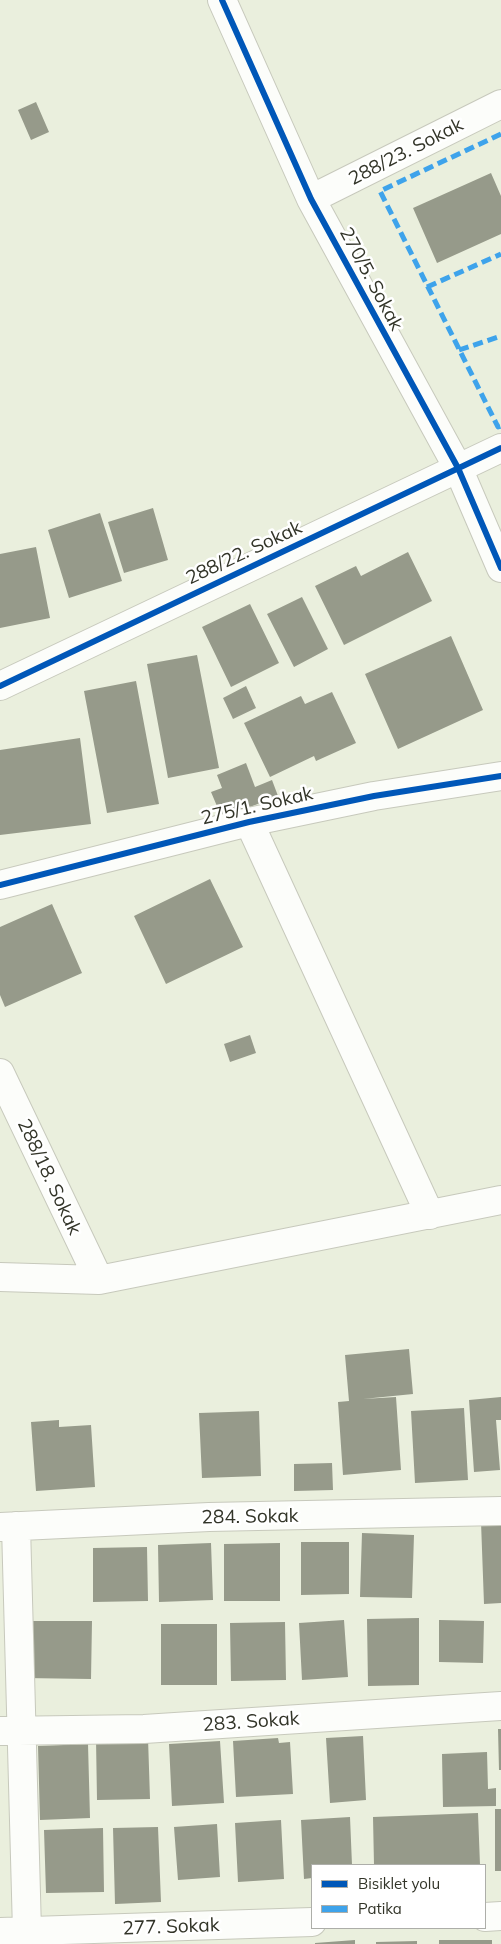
<!DOCTYPE html>
<style>
body{margin:0}
#map{position:relative;width:501px;height:1944px;overflow:hidden;background:#eaefdd;font-family:Mulish,sans-serif}
canvas{display:block}
.legend{position:absolute;left:311px;top:1864px;width:175px;height:65px;box-sizing:border-box;background:#fff;border:1px solid #adaea9;margin:0;padding:6px 9px;list-style:none;font-size:15px;color:#323428}
.legend li{display:flex;align-items:center;gap:10px;height:25px}
.legend b{width:25px;border:1px solid #adaea9}
</style>
<div id="map">
<canvas width="501" height="1944"></canvas>
<ul class="legend">
<li><b style="height:6px;background:#0057b8"></b>Bisiklet yolu</li>
<li><b style="height:6px;background:#3ea3eb"></b>Patika</li>
</ul>
</div>
<script>
const ctx = document.querySelector('canvas').getContext('2d');
ctx.lineJoin = 'round';
function fill(path, color) { ctx.fillStyle = color; ctx.fill(path, 'evenodd'); }
function strokePath(path, color, width, dash) { ctx.strokeStyle = color; ctx.lineWidth = width; ctx.lineCap = dash ? 'butt' : 'round'; ctx.setLineDash(dash || []); ctx.stroke(path); }
function write(font, color, halo, rows, align = 'center') {
  ctx.font = font + ' Mulish,sans-serif'; ctx.lineWidth = 5; ctx.setLineDash([]); ctx.textBaseline = 'middle'; ctx.strokeStyle = halo; ctx.fillStyle = color; for (const [text, x, y, turn = 0] of rows) {
    ctx.save(); ctx.translate(x, y); ctx.rotate((+turn || 0) * Math.PI / 180); ctx.textAlign = isNaN(turn) ? turn : align; if (halo) ctx.strokeText(text, 0, 0); ctx.fillText(text, 0, 0); ctx.restore();
  }
}
fill(new Path2D(`
 M 36,102 L 49,132 L 31,140 L 18,110 Z
 M 491,173 L 501,196 L 501,234 L 437,263 L 413,208 Z
 M 153,508 L 168,560 L 124,573 L 108,522 Z
 M 100,513 L 122,581 L 69,598 L 48,530 Z
 M 36,547 L 50,618 L 0,628 L 0,554 Z
 M 408,552 L 432,601 L 344,645 L 315,586 L 356,566 L 361,576 Z
 M 302,597 L 328,649 L 294,667 L 267,614 Z
 M 250,604 L 279,663 L 231,687 L 202,627 Z
 M 451,636 L 483,710 L 398,749 L 365,674 Z
 M 197,655 L 219,768 L 168,778 L 147,664 Z
 M 136,681 L 159,804 L 107,813 L 84,691 Z
 M 246,686 L 256,708 L 233,719 L 223,698 Z
 M 332,692 L 356,743 L 316,761 L 314,756 L 270,777 L 244,723 L 301,696 L 305,704 Z
 M 80,738 L 91,824 L 0,835 L 0,750 Z
 M 246,763 L 255,787 L 272,780 L 278,796 L 222,818 L 211,792 L 222,788 L 217,775 Z
 M 210,879 L 243,947 L 166,984 L 134,916 Z
 M 52,904 L 82,973 L 5,1007 L 0,995 L 0,927 Z
 M 250,1035 L 256,1053 L 230,1062 L 224,1044 Z
 M 409,1349 L 413,1394 L 363,1399 L 396,1397 L 401,1470 L 343,1475 L 338,1402 L 349,1401 L 345,1355 Z
 M 501,1397 L 501,1420 L 496,1420 L 500,1470 L 474,1472 L 469,1400 Z
 M 464,1408 L 468,1480 L 415,1483 L 411,1411 Z
 M 259,1411 L 261,1476 L 202,1478 L 199,1413 Z
 M 59,1420 L 59,1427 L 91,1425 L 95,1487 L 36,1491 L 31,1422 Z
 M 332,1463 L 333,1490 L 294,1491 L 294,1464 Z
 M 501,1521 L 501,1603 L 484,1604 L 481,1522 Z
 M 362,1533 L 414,1535 L 412,1598 L 360,1597 Z
 M 301,1542 L 349,1542 L 349,1594 L 301,1595 Z
 M 211,1543 L 213,1600 L 159,1602 L 158,1545 Z
 M 280,1543 L 280,1601 L 224,1601 L 224,1544 Z
 M 147,1547 L 148,1601 L 93,1602 L 93,1548 Z
 M 419,1618 L 419,1685 L 368,1686 L 367,1619 Z
 M 344,1620 L 348,1677 L 302,1680 L 299,1623 Z
 M 439,1620 L 484,1621 L 483,1663 L 439,1662 Z
 M 25,1621 L 92,1621 L 91,1679 L 24,1678 Z
 M 285,1622 L 286,1680 L 231,1681 L 230,1623 Z
 M 161,1624 L 217,1624 L 217,1685 L 161,1685 Z
 M 498,1729 L 501,1729 L 501,1770 L 499,1770 Z
 M 363,1736 L 366,1800 L 330,1803 L 326,1738 Z
 M 148,1738 L 150,1799 L 97,1800 L 96,1739 Z
 M 278,1738 L 279,1743 L 290,1742 L 293,1794 L 236,1797 L 233,1741 Z
 M 220,1741 L 224,1803 L 172,1806 L 169,1744 Z
 M 88,1744 L 90,1818 L 40,1820 L 38,1746 Z
 M 487,1752 L 488,1789 L 496,1788 L 496,1806 L 443,1807 L 442,1754 Z
 M 495,1809 L 501,1809 L 501,1871 L 495,1871 Z
 M 478,1813 L 480,1865 L 374,1865 L 373,1817 Z
 M 350,1817 L 352,1865 L 312,1865 L 312,1878 L 304,1879 L 301,1820 Z
 M 281,1820 L 284,1879 L 238,1882 L 235,1823 Z
 M 217,1824 L 220,1877 L 178,1880 L 174,1827 Z
 M 158,1827 L 161,1902 L 115,1904 L 113,1828 Z
 M 103,1828 L 104,1892 L 46,1893 L 44,1830 Z
 M 355,1940 L 355,1944 L 315,1944 L 315,1943 Z
 M 439,1940 L 492,1940 L 492,1944 L 439,1944 Z
 M 417,1941 L 417,1944 L 376,1944 L 376,1942 Z`), '#969a8a');
const minor = new Path2D(`
 M 222,0 L 311,199 L 458,468 L 501,568
 M 311,199 L 501,104
 M 0,686 L 501,448
 M 249,822 L 430,1215
 M 0,885 L 249,822 L 374,796 L 501,776
 M 0,1073 L 99,1280
 M 0,1277 L 99,1280 L 501,1200
 M 16,1526 L 27,1931
 M 0,1527 L 209,1517 L 501,1511
 M 0,1731 L 144,1729 L 501,1706
 M 485,1917 L 501,1916
 M 0,1932 L 312,1922`);
strokePath(minor, '#c7c9bc', 30);
strokePath(minor, '#fcfdfa', 28);
strokePath(new Path2D(`
 M 501,134 L 380,191 L 498,427 L 501,426
 M 427,287 L 501,254
 M 459,350 L 501,336`), '#3ea3eb', 5, [10, 5]);
strokePath(new Path2D(`
 M 222,0 L 311,199 L 458,468 L 501,568
 M 0,686 L 501,448
 M 0,885 L 249,822 L 374,796 L 501,776`), '#0057b8', 6);
write('19px', '#323428', '#fff', [
 ["288/23. Sokak",406,152,-27],
 ["270/5. Sokak",371,279,62],
 ["288/22. Sokak",244,553,-25],
 ["275/1. Sokak",257,806,-13],
 ["288/18. Sokak",49,1177,65],
 ["284. Sokak",250,1517,-1],
 ["283. Sokak",251,1722,-4],
 ["277. Sokak",171,1927,-2]
]);
</script>
